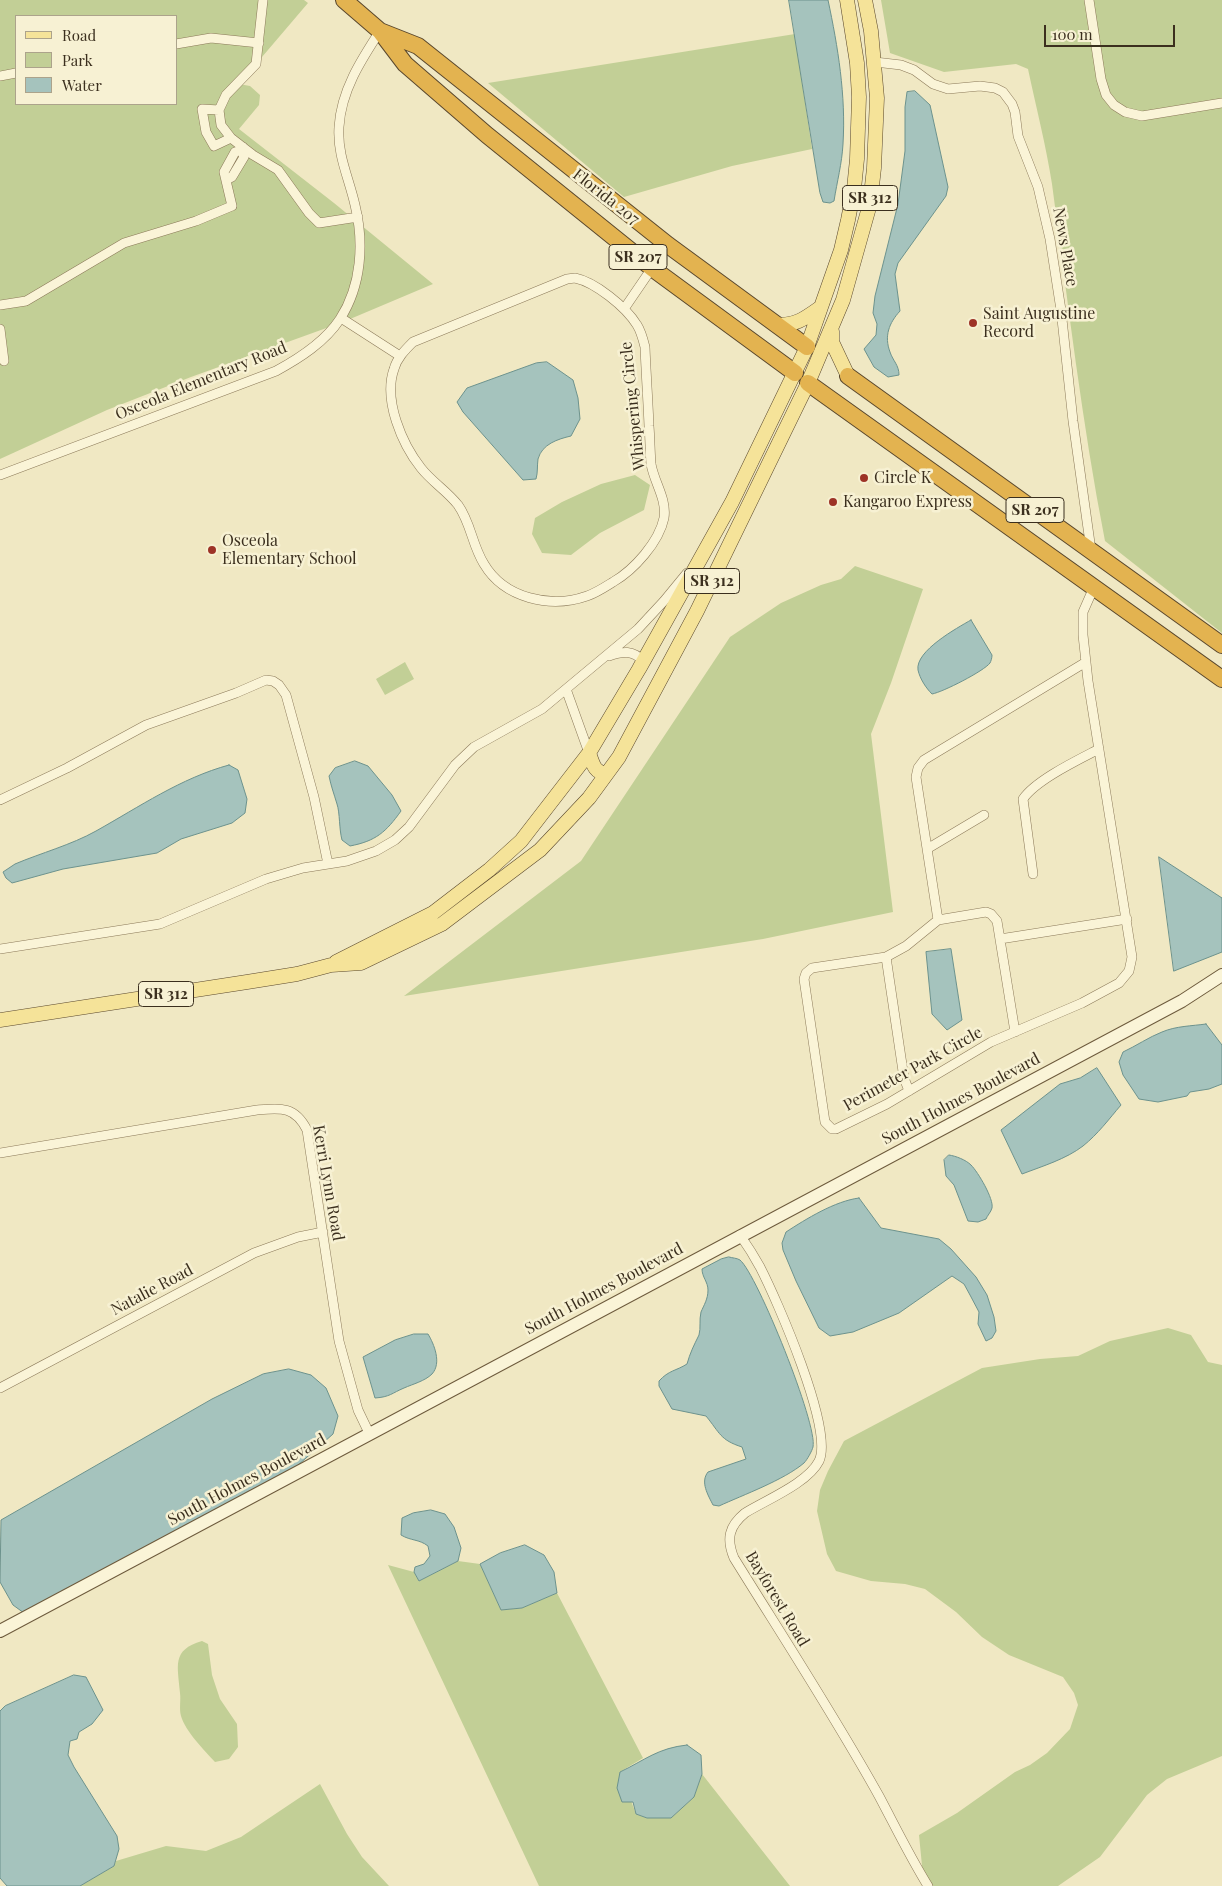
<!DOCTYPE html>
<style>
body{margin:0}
#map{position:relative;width:1222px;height:1886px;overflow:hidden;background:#f0e8c3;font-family:"Playfair Display",serif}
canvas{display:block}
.legend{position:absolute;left:15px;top:15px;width:162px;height:90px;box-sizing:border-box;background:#f7f1d3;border:1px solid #aca38b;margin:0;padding:6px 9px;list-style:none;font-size:15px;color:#3b2f1e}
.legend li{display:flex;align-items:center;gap:10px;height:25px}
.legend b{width:25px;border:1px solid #aca38b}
.scale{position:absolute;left:1044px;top:25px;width:131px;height:22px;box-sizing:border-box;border:2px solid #3b2f1e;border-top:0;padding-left:6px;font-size:15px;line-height:18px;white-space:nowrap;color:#3b2f1e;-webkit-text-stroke:4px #f7f1d3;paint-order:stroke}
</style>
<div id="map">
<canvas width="1222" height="1886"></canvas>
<ul class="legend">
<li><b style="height:6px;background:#f5e399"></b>Road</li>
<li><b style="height:14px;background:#c2cf96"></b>Park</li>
<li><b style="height:14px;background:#a5c3bd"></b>Water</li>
</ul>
<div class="scale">100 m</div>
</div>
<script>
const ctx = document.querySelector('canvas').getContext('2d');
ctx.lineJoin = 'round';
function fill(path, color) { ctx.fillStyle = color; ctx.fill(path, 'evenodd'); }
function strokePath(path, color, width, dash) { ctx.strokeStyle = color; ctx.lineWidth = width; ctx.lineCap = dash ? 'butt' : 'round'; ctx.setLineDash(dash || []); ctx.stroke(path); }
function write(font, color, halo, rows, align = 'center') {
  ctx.font = font + ' "Playfair Display",serif'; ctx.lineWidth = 5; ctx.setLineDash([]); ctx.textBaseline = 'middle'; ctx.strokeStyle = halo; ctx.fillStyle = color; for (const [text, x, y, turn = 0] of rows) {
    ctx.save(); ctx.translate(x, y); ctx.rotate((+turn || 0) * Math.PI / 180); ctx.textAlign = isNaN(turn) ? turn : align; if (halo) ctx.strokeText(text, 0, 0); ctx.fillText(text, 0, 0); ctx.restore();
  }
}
fill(new Path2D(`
 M 0,0 L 304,0 L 308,3 L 239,84 L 250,86 L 260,95 L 259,105 L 239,129 L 334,203 L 433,284 L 343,322 L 191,377 L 107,410 L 0,459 ZM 16,16 L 176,16 L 176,104 L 16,104 Z
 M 881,0 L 1222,0 L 1222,633 L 1105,541 C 1082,423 1068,303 1052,184 C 1046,145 1036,107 1028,69 L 1016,64 L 944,72 L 890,53 Z
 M 795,34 L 812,149 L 732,166 L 624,197 L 488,83 Z
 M 635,475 L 650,485 L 644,510 L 600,533 L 571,555 L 542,553 L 532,534 L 535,518 L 562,502 L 601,484 Z
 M 855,566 L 923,589 L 891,683 L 871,734 L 893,912 L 763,939 L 404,996 L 581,861 L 730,637 L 781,603 L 821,585 L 841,579 Z
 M 405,662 L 414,679 L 385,695 L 376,679 Z
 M 1168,1328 L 1191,1335 L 1208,1362 L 1222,1365 L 1222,1756 L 1167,1779 L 1147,1795 L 1100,1857 L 1058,1886 L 924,1886 L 919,1835 L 957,1813 L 1015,1772 L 1030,1765 L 1047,1753 L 1070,1729 L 1078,1705 L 1074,1693 L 1063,1677 L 1009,1655 L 982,1637 L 956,1612 L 925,1589 L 905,1584 L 871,1581 L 836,1571 L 827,1554 L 817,1511 L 820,1490 L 828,1471 L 844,1441 L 982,1368 L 1040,1359 L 1078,1356 L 1110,1341 Z
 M 458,1561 L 480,1564 L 501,1610 L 522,1608 L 557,1593 L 643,1758 L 620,1772 L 636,1814 L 647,1818 L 671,1818 L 694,1797 L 702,1774 L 790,1886 L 539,1886 L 388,1565 L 414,1572 L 419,1581 Z
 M 202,1641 L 208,1644 L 212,1675 L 220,1699 L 237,1724 L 238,1747 L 229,1759 L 215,1762 C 205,1751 185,1731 181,1716 C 179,1709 181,1700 180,1693 C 178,1666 171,1650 202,1641 Z
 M 320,1784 L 347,1834 L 362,1857 L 389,1886 L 80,1886 L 114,1866 L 116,1861 L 166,1846 L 206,1851 L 241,1837 Z`), '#c2cf96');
const water = new Path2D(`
 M 789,0 L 828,0 C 838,47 846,96 843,144 C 842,163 837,182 834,201 L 830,203 L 823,202 L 820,193 Z
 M 915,91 L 930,105 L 948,187 L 946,196 L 898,263 L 895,274 L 900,311 C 889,323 884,336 890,352 C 893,361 899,365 899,375 L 888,377 L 874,367 L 864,349 L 876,335 L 877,324 L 873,313 L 875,296 L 898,204 L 905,151 L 905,107 L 907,92 Z
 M 547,362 L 573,380 L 578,398 L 580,419 L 571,436 C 558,439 542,444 538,459 C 537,466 538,472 536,479 L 523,480 L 463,412 L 457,402 L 467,388 L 536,363 Z
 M 971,620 L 992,655 C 992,658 991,661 990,663 C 984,671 943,692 932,694 C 926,688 920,679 918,670 C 915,651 957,628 971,620 Z
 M 355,761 L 368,766 L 392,795 L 401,811 C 386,832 376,841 350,846 L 342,840 C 339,829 340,813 337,804 C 334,794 331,786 329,776 L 335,768 Z
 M 229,765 L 238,770 L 247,799 L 245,813 L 232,823 L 181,839 L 157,853 L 63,869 L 12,883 L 6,878 L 3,872 L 15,864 C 41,853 71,845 96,831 C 139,807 181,778 229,765 Z
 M 1159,857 L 1222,898 L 1222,952 L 1174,971 Z
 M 951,949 L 962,1020 L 947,1030 L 932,1014 L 926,952 Z
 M 1206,1024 L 1222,1045 L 1222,1084 L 1209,1089 L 1190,1092 L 1187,1096 L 1158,1102 L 1139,1099 L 1123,1075 L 1119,1062 L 1123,1052 C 1136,1046 1149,1037 1162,1032 C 1176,1026 1192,1026 1206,1024 Z
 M 1097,1068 L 1121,1105 C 1109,1119 1098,1134 1083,1146 C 1066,1159 1043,1166 1022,1174 L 1001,1130 L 1060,1084 L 1080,1078 Z
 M 949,1155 C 956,1156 966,1160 971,1165 C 978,1172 994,1199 992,1208 C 991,1212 987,1216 986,1219 L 978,1222 L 968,1221 L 954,1185 L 946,1176 L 944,1160 Z
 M 859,1198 L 881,1228 L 939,1239 L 951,1249 L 976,1277 L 987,1295 L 994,1317 L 996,1331 L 992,1338 L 986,1341 L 978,1324 L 979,1312 L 970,1295 L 964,1284 L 952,1276 L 899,1313 L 853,1332 L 830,1336 L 819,1328 L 796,1281 L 783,1250 L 782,1243 L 786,1232 C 806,1219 835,1201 859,1198 Z
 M 729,1257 C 732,1258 737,1258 740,1260 C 757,1274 818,1425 813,1447 C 812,1451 807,1460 804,1463 C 784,1480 743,1495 719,1506 L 713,1505 C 708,1495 700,1482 708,1472 L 746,1459 L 742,1447 C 720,1440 720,1433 706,1416 L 672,1409 L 659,1386 L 659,1381 C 669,1370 676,1371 687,1364 C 690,1353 694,1345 699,1335 C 701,1328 699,1320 701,1312 C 704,1305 708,1299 708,1290 C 708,1282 702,1277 702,1269 L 721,1259 Z
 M 414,1334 L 428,1334 C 434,1344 442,1363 432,1374 C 425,1381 413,1384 404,1388 C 392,1393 390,1397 375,1398 L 363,1357 L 395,1340 Z
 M 289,1369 L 311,1375 L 326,1388 L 338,1416 L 333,1434 L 297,1466 L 24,1613 L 13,1605 L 0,1582 L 1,1520 L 212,1399 L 263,1374 Z
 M 431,1510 L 445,1514 L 454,1527 L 461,1548 L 458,1561 L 419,1581 L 414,1572 L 415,1567 L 424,1564 L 430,1556 L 428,1546 C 419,1539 411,1541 401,1535 L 402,1518 L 413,1513 Z
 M 525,1545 L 544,1555 L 554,1572 L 557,1593 L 522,1608 L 501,1610 L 480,1564 L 500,1553 Z
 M 74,1675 L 86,1677 L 103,1710 L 92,1724 L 79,1732 L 77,1739 L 70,1741 L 68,1755 L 74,1767 L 117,1836 L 119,1849 L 114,1866 L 80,1886 L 7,1886 L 0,1878 L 0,1711 L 5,1706 Z
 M 687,1745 L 701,1755 L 702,1774 L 694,1797 L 671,1818 L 647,1818 L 636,1814 L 633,1802 L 622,1802 L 617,1788 L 620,1772 C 645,1760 658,1748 687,1745 Z`);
fill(water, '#a5c3bd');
strokePath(water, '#6c928d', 1);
const street = new Path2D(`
 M 263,0 L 256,64 L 226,95 L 219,110 L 221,125 L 231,138 L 253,155 L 278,170 L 309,213 L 319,223 L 358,217
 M 1089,0 L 1101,79 L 1106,95 L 1114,105 L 1125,112 L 1142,116 L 1222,103
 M 176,44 L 211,38 L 259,43
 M 875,62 L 901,65 L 914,70 L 933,84 L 948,89 L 980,86 L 995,88 L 1003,92 L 1012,104 L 1015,112 L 1018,136 L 1038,187 L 1050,239 L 1061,310 L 1073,421 L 1091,550
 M 0,76 L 16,73
 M 219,110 L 202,109 L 206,132 L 214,146 L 231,138
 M 226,180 L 232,177 L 244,157 L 241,150
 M 575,278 C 595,282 626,307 637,325 C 641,331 643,339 645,347 C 646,373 648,400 649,426 C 650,438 650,451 651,464 C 654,482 667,499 664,518 C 659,542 634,570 613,582 C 605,587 596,593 587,596 C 550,609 504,598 484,564 C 472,545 471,523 458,505 C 447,491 432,482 421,468 C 402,444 383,400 394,369 C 397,358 405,350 413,342 L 567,279 Z
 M 0,305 L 26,301 L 124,243 L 196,221 L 232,206 L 224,172 L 235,152 L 241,150 L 243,147
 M 624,309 L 652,268
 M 341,318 L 400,356
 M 0,329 L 4,361
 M 0,475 L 276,371 C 300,358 325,342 340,319 C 362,285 364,242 355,205 C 349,178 337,155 339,127 C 341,91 361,60 380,31
 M 609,656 C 623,651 633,650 643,661
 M 566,689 L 589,753
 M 0,800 L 67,768 L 146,725 L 236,693 L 266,680 L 273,681 L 279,685 L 286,695 L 314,797 L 328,864
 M 927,849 L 984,815
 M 1033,874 L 1023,799 C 1036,780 1078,760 1099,749
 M 938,920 L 916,777 L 918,768 L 924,760 L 1086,662
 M 1000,939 L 1127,919
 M 0,949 L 160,924 L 266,879 L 303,868 L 347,861 L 376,851 L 395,840 L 409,827 L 455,765 L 474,747 L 542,709 L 638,629 L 664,601 L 687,573
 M 886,957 L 904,1078 L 909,1091
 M 1015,1032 L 997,921 L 991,914 L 986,912 L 938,920 L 906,946 L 886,957 L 812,968 L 806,973 L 804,979 L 825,1122 L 832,1129 L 836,1129 L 887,1104 L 991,1042 L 1082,1003 L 1119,983 L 1129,971 L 1132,957 L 1088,681 L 1083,635 L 1083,612 L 1094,587
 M 0,1153 L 257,1110 C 281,1108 295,1106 307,1130 L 339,1341 L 358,1410 L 369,1433
 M 740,1235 C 747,1245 754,1256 760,1267 C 777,1300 834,1430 819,1461 C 808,1483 766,1500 745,1513 C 729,1526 726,1539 734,1558 C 783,1637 834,1715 879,1796 C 895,1826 910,1857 928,1886
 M 0,1388 L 254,1253 L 298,1237 L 323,1232`);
const secondary = new Path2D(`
 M 0,1631 L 1182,1001 L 1222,975`);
const primary = new Path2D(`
 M 776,325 C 797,325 804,319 821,307
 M 832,331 L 832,342 L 848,376
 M 589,753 C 593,764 594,772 606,774
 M 336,962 L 433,913 L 489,870 L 521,841 L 589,753 L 639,669 L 732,502 L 807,347 L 841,250 L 848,220 L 854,189 L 857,159 L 859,97 L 857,63 L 847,0
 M 0,1020 L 247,982 L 297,974 L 331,965 L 361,963 L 442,924 L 540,850 L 589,798 L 619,757 L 697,611 L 808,383 L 843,300 L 870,204 L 874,168 L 877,98 L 871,31 L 865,0`);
const highway = new Path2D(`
 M 344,0 L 380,31 L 405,64 L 487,135 L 652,268 L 795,373
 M 380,31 L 418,46 L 668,245 L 807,347
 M 848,376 L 1222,645
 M 808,383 L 1222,679`);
strokePath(street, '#8b7959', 10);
strokePath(secondary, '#6d5a3c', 14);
strokePath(primary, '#59472d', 15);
strokePath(highway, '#59472d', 18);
strokePath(street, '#faf4d7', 9);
strokePath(secondary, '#faf4d7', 12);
strokePath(primary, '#f5e399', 14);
strokePath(highway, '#e3b350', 16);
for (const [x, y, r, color] of [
 [973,323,5,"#9d3326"],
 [864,478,5,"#9d3326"],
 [833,502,5,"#9d3326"],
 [212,550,5,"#9d3326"]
]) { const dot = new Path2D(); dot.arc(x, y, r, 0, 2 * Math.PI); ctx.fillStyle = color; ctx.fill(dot); strokePath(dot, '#f7f1d3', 2); }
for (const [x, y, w] of [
 [870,198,55],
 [638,257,58],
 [1035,510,58],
 [712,581,55],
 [166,994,55]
]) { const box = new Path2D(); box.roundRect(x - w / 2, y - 12.5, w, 25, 4); ctx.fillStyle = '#f7f1d3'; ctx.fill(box); strokePath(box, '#3b2f1e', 1); }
write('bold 15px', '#3b2f1e', null, [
 ["SR 312",870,198],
 ["SR 207",638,257],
 ["SR 207",1035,510],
 ["SR 312",712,581],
 ["SR 312",166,994]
]);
write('16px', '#3b2f1e', '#f7f1d3', [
 ["Florida 207",606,197,38],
 ["News Place",1065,247,80],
 ["Osceola Elementary Road",201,381,-22],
 ["Whispering Circle",633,406,-96],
 ["Perimeter Park Circle",913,1069,-29],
 ["South Holmes Boulevard",961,1099,-28],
 ["Kerri Lynn Road",328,1183,80],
 ["South Holmes Boulevard",604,1289,-28],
 ["Natalie Road",152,1290,-28],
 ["South Holmes Boulevard",247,1480,-28],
 ["Bayforest Road",777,1599,59]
]);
write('16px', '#3b2f1e', '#f7f1d3', [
 ["Saint Augustine",983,314],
 ["Record",983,332],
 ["Circle K",874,478],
 ["Kangaroo Express",843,502],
 ["Osceola",222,541],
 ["Elementary School",222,559]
], 'left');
</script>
